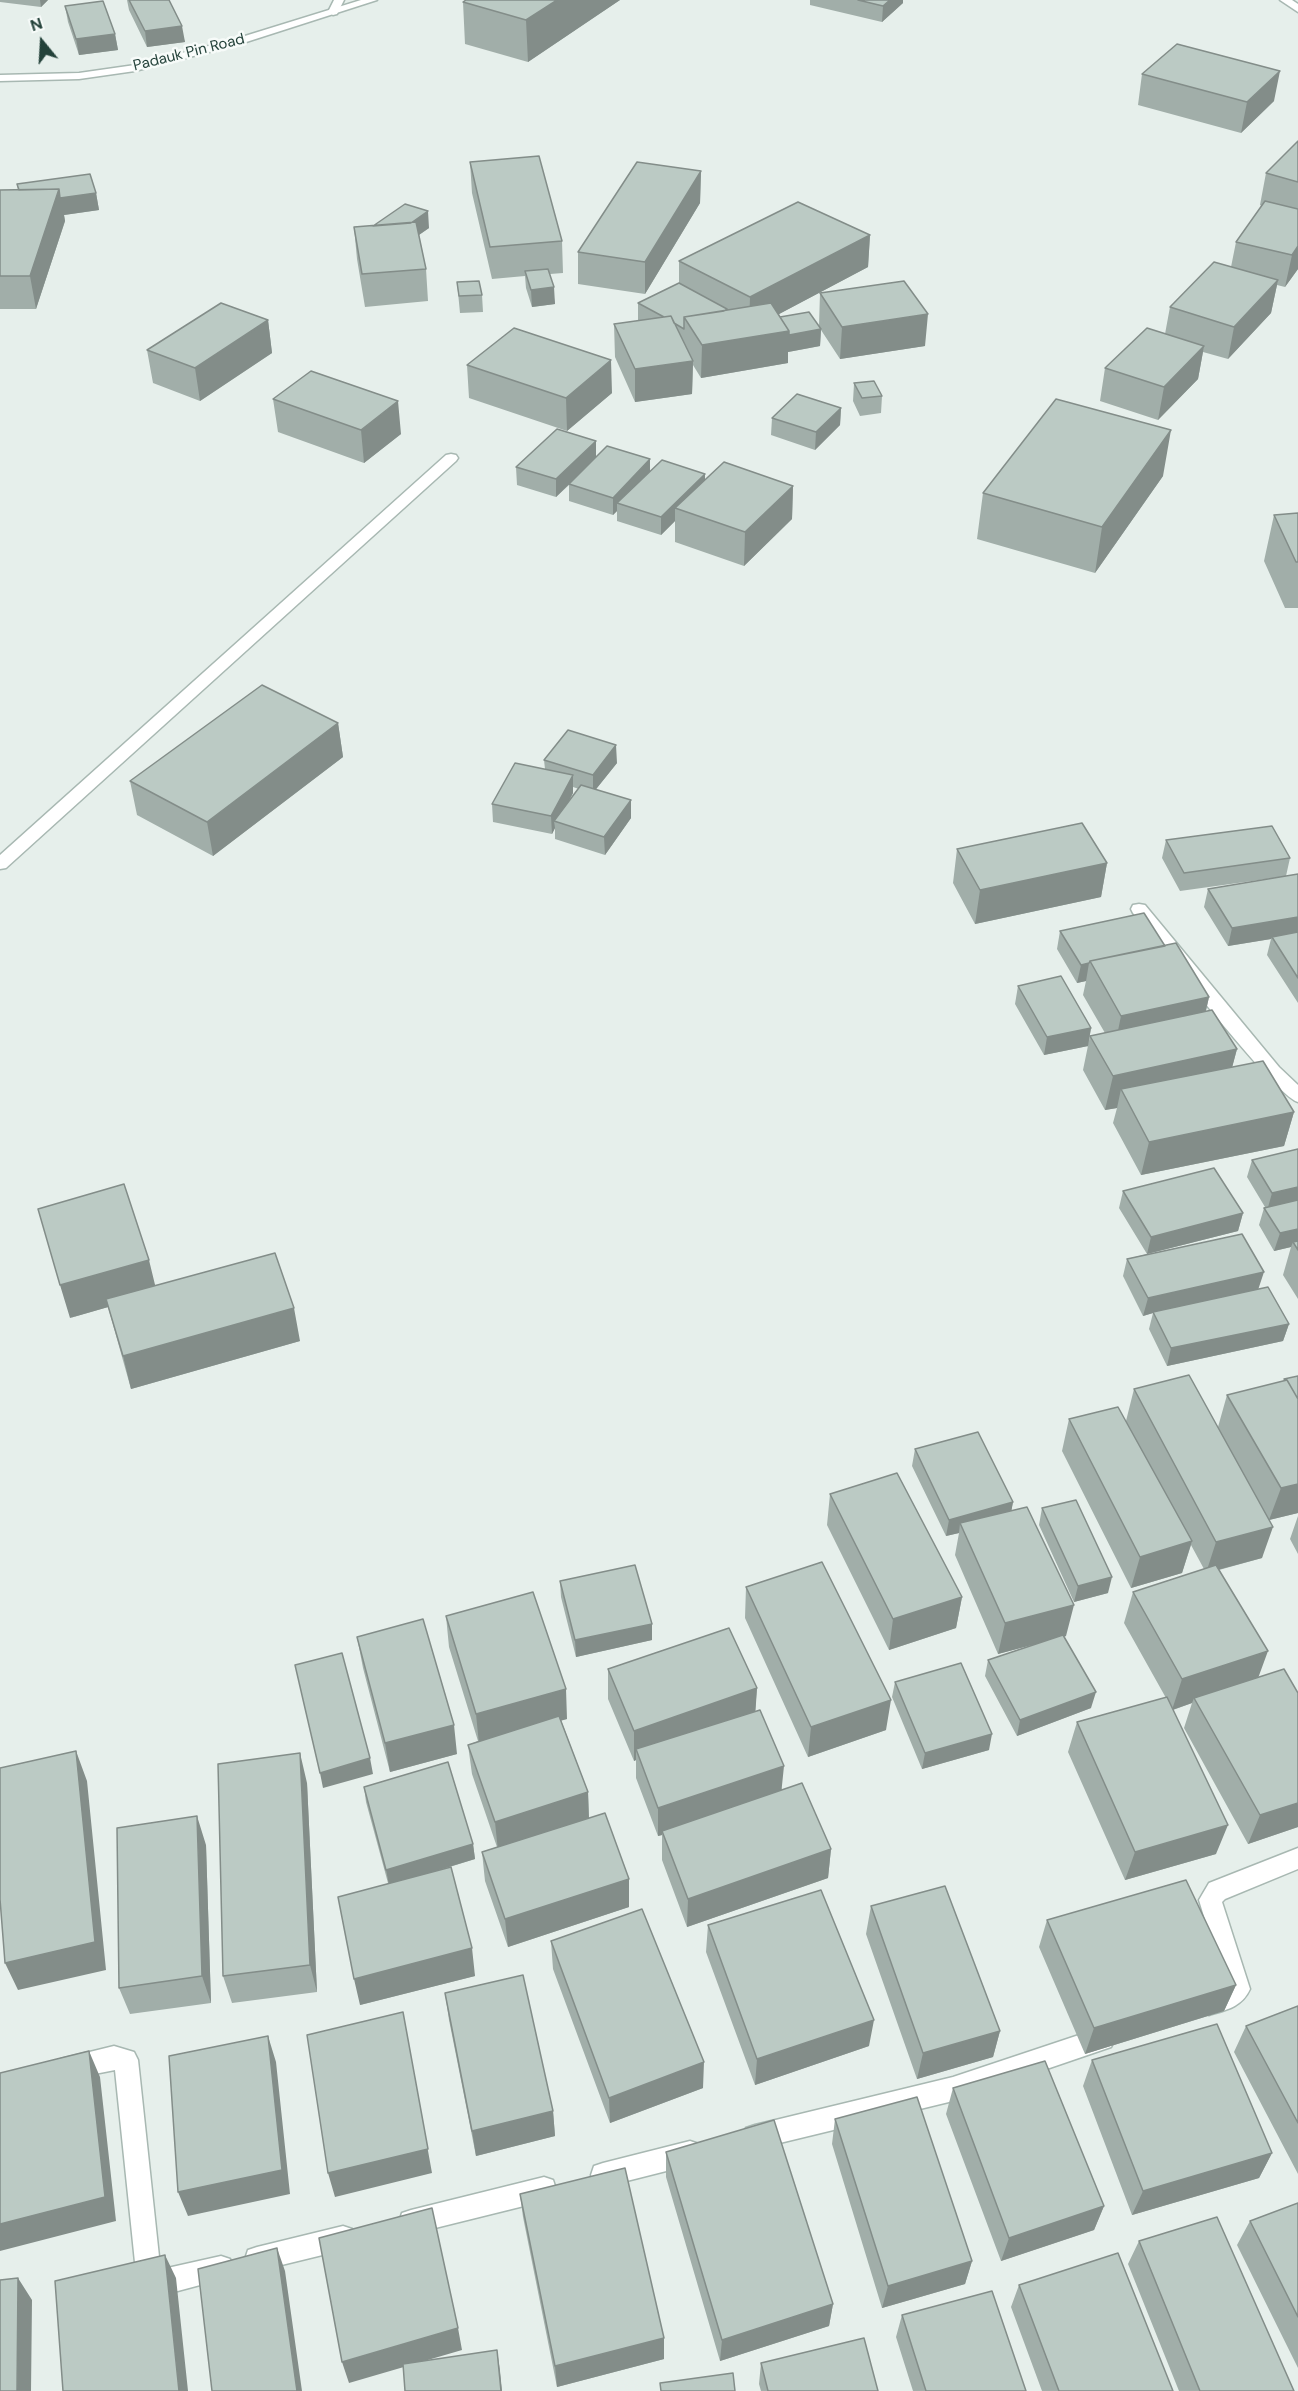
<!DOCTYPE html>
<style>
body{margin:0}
#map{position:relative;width:1298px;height:2391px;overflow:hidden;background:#e6efeb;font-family:"DM Sans",sans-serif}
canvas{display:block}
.north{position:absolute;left:12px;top:12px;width:60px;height:60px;-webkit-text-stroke:4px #f7fbf9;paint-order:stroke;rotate:342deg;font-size:16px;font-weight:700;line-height:24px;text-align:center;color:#24423a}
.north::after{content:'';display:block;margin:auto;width:21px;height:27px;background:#24423a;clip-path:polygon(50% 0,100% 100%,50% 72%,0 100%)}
</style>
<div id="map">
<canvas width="1298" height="2391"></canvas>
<div class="north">N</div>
</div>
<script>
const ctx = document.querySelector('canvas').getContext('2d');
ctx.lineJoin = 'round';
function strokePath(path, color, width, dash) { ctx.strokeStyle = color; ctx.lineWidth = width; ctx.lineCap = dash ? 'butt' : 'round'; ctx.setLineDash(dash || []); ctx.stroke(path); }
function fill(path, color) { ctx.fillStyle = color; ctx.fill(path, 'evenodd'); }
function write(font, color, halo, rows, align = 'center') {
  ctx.font = font + ' "DM Sans",sans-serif'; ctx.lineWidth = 5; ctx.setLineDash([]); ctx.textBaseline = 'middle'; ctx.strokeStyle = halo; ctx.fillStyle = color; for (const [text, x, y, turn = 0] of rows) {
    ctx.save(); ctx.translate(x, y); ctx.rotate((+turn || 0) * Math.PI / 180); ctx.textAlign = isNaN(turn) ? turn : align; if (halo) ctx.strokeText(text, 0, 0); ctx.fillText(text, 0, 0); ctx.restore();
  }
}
const service = new Path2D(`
 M 334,0 L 344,0 L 337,14 L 333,15 L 328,12 Z
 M 451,454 L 456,455 L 458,458 L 456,461 L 6,868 L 0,869 L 0,855 L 446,455 Z`);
const minor = new Path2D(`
 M 361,0 L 377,0 L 240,44 L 135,71 L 79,79 L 0,81 L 0,75 L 79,73 L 135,65 L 232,40 Z
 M 1280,0 L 1292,0 L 1298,4 L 1298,12 Z
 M 1139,904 L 1145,905 L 1279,1067 L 1298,1085 L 1298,1102 C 1274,1095 1157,942 1133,913 L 1131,909 L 1133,905 Z
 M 1298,1848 L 1298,1869 L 1225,1899 L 1222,1902 L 1250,1989 C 1242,2007 1226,2010 1209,2015 L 1201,2012 L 1197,2004 L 1201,1996 L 1225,1985 L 1199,1900 L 1209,1883 Z
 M 1103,2027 L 1111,2031 L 1115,2039 L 1111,2047 L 953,2101 L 755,2149 L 746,2146 L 743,2137 L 746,2128 L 755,2125 L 953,2077 Z
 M 114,2046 L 134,2052 L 138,2060 L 160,2266 L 163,2269 L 221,2256 L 230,2259 L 233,2268 L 230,2277 L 159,2296 C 147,2291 140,2284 136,2272 L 115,2070 L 69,2079 L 61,2075 L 57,2067 L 61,2059 Z
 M 690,2141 L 699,2144 L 702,2153 L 699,2162 L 690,2165 L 603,2187 L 594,2184 L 591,2175 L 594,2166 L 603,2163 Z
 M 544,2177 L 553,2180 L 556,2189 L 553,2198 L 544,2201 L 411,2234 L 402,2231 L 399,2222 L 402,2213 L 411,2210 Z
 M 343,2226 L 352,2229 L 355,2238 L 352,2247 L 343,2250 L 257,2271 L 248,2268 L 245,2259 L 248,2250 L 257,2247 Z`);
strokePath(service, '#a8b8b2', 3);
strokePath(minor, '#a8b8b2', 3);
fill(service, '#fff');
fill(minor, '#fff');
fill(new Path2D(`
 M 0,0 L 48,0 L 41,7 L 0,2 Z
 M 127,0 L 169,0 L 185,42 L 147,47 L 129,10 Z
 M 466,0 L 620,0 L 528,62 L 465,44 L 463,2 Z
 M 810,0 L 903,0 L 903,3 L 882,22 L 810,5 Z
 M 65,6 L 115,34 L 118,50 L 79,55 L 68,22 Z
 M 1142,74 L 1274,101 L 1241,133 L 1138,105 Z
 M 1298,141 L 1298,269 L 1285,287 L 1277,285 L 1271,313 L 1228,359 L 1203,352 L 1198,379 L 1158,420 L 1100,401 L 1105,368 L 1165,334 L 1170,307 L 1231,267 L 1236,242 L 1262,206 L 1260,205 L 1266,173 Z
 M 470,162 L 562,241 L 563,273 L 550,274 L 555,304 L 532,307 L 526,288 L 525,276 L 492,279 L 472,193 Z
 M 701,171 L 700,203 L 645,294 L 578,284 L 578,252 Z
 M 17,184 L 96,193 L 99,210 L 64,215 L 65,221 L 36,309 L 0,309 L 0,190 L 18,190 Z
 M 354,227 L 429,228 L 419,235 L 426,269 L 428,301 L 365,307 L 357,259 Z
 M 870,235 L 868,267 L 779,314 L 780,317 L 819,326 L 820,293 L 925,346 L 840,359 L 821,330 L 820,346 L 788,352 L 788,363 L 701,378 L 693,365 L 692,394 L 635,402 L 615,357 L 614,324 L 639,321 L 638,320 L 638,303 L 679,284 L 679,261 Z
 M 457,282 L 482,295 L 483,312 L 460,313 Z
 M 268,320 L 272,353 L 200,401 L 153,383 L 147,350 Z
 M 467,365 L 612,393 L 567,431 L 469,398 Z
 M 854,384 L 882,396 L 881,413 L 860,416 L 853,401 Z
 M 273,399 L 401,434 L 364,463 L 278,432 Z
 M 841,408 L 840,425 L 815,450 L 771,435 L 772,418 Z
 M 596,457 L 650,471 L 705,474 L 705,480 L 793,486 L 792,519 L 744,566 L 675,542 L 675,521 L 661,535 L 617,521 L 617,511 L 613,515 L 569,501 L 569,485 L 556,497 L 517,485 L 516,467 Z
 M 1163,476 L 1095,573 L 977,539 L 983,493 Z
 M 1298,513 L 1298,608 L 1285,608 L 1264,561 L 1274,515 Z
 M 338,723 L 343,757 L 213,856 L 137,815 L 130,781 Z
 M 544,760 L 617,763 L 596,789 L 631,818 L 605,855 L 555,839 L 555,828 L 552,834 L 493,822 L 492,804 L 545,769 ZM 573,787 L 579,789 L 568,803 L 573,793 Z
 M 1166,840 L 1290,858 L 1286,876 L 1298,874 L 1298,1003 L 1267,955 L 1271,939 L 1228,946 L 1204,907 L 1208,889 L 1281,877 L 1180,891 L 1162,858 Z
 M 957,849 L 1107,863 L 1101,897 L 975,924 L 953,883 Z
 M 1060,931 L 1165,946 L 1209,997 L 1206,1011 L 1237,1049 L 1232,1067 L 1294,1112 L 1284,1146 L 1141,1175 L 1113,1123 L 1117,1108 L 1105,1110 L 1083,1070 L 1090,1036 L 1105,1033 L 1083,995 L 1086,981 L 1077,983 L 1057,949 Z
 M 1018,986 L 1091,1028 L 1088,1046 L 1044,1055 L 1015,1004 Z
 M 1298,1149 L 1298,1299 L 1283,1275 L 1291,1247 L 1274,1251 L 1259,1225 L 1264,1208 L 1265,1207 L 1247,1177 L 1252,1160 Z
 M 1123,1191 L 1243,1213 L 1238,1231 L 1147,1254 L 1259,1289 L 1289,1324 L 1283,1341 L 1167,1366 L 1149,1329 L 1153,1313 L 1143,1316 L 1123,1276 L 1127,1259 L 1147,1254 L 1119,1208 Z
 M 155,1285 L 300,1341 L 131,1389 L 108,1307 L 70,1318 Z
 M 1284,1379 L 1298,1513 L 1269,1520 L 1262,1558 L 1219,1570 L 1258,1677 L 1298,1827 L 1248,1844 L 1184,1728 L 1192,1703 L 1173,1710 L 1216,1854 L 1125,1880 L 1068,1752 L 1077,1722 L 1166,1698 L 1124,1623 L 1133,1592 L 1204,1569 L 1191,1545 L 1182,1573 L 1131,1588 L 1062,1451 L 1069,1419 L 1126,1421 L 1134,1389 L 1218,1427 L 1227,1395 L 1284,1381 Z
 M 915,1449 L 1013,1502 L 1011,1511 L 1066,1636 L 1064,1637 L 1091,1708 L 1017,1736 L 985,1676 L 988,1660 L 1035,1644 L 998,1654 L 955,1555 L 959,1533 L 946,1536 L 912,1466 Z
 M 830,1494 L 962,1597 L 956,1628 L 889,1650 L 827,1525 Z
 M 1042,1508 L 1108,1593 L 1074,1602 L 1039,1525 Z
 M 1298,1516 L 1298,1554 L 1290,1539 Z
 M 560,1581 L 652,1640 L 576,1657 L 561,1597 Z
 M 746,1587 L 886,1730 L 808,1757 L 745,1618 Z
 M 446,1616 L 567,1719 L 561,1720 L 588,1792 L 589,1818 L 629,1907 L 508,1947 L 485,1881 L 482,1852 L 497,1847 L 472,1774 L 468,1745 L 478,1741 L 449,1647 Z
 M 357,1637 L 457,1754 L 390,1772 L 363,1668 Z
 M 608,1669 L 757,1688 L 755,1711 L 782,1790 L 831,1849 L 828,1878 L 687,1927 L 662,1860 L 662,1835 L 658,1836 L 636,1778 L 636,1760 L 634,1761 L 608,1699 Z
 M 895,1682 L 989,1750 L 922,1769 L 892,1697 Z
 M 307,1783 L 317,1992 L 232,2003 L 223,1976 Z
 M 364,1787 L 473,1844 L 475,1859 L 440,1870 L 475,1976 L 360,2005 L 388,1883 L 366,1802 Z
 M 206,1845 L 211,2003 L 130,2014 L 119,1988 Z
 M 871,1906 L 1000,2031 L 993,2057 L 917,2079 L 866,1934 Z
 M 1047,1920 L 1236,1985 L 1224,2011 L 1085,2054 L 1039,1947 Z
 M 708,1925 L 869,2046 L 755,2085 L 706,1952 Z
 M 551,1941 L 703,2088 L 610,2123 L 553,1969 Z
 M 445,1993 L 553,2111 L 555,2136 L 476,2156 L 449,2020 Z
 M 1298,2006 L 1298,2174 L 1234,2052 L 1246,2026 Z
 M 1092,2060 L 1272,2153 L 1259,2178 L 1132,2215 L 1083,2086 Z
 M 953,2088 L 1104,2206 L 1094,2230 L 1001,2261 L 946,2114 Z
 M 835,2119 L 972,2261 L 965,2284 L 882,2308 L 832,2144 Z
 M 666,2152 L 833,2304 L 829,2326 L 720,2361 L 666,2177 Z
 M 520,2194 L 664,2359 L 557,2387 L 523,2217 Z
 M 1298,2203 L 1298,2368 L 1237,2245 L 1250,2221 Z
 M 1139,2241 L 1294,2391 L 1179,2391 L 1128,2264 Z
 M 1019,2285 L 1173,2391 L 1042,2391 L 1011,2307 Z
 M 902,2315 L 1026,2391 L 913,2391 L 896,2337 Z
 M 761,2363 L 878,2391 L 761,2391 L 759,2384 Z`), '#a1aea9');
fill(new Path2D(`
 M 40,0 L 48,0 L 41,7 Z
 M 557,0 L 620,0 L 528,62 L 526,20 Z
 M 890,0 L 903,0 L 903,3 L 882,22 L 883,6 Z
 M 182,26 L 185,42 L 147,47 L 145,31 Z
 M 115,34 L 118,50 L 79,55 L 76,39 Z
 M 1280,71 L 1274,101 L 1241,133 L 1247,102 Z
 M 701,171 L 700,203 L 645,294 L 645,262 Z
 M 59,189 L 96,193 L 99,210 L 64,215 L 65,221 L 36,309 L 30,276 Z
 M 428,211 L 429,228 L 397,250 L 395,233 Z
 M 870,235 L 868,267 L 749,330 L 750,297 Z
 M 1298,246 L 1298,269 L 1285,287 L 1292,255 Z
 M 1278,280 L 1271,313 L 1228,359 L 1234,327 Z
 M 554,287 L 555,304 L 532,307 L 531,290 Z
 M 928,314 L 925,346 L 840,359 L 842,327 Z
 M 268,320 L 272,353 L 200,401 L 195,368 Z
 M 821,329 L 820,346 L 788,352 L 788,363 L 701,378 L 702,345 L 789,331 Z
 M 1204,346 L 1198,379 L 1158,420 L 1164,387 Z
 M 611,360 L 612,393 L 567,431 L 566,398 Z
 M 693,361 L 692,394 L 635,402 L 635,369 Z
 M 398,401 L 401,434 L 364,463 L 361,430 Z
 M 841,408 L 840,425 L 815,450 L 816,432 Z
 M 1171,430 L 1163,476 L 1095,573 L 1102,527 Z
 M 596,441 L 596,458 L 556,497 L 556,479 Z
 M 650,459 L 650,477 L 617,503 L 617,511 L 613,515 L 613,498 Z
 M 705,474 L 705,491 L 675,508 L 675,521 L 661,535 L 661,517 Z
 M 793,486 L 792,519 L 744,566 L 745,532 Z
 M 338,723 L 343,757 L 213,856 L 207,822 Z
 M 616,745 L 617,763 L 593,793 L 593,775 Z
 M 573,775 L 573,793 L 558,822 L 554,821 L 555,828 L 552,834 L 551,816 Z
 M 631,800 L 631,818 L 605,855 L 604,837 Z
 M 1107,863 L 1101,897 L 975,924 L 980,890 Z
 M 1298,917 L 1298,935 L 1272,937 L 1271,939 L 1228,946 L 1232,928 Z
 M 1089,963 L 1086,981 L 1077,983 L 1081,965 Z
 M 1209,997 L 1201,1031 L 1114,1050 L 1121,1016 Z
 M 1091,1028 L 1088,1046 L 1044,1055 L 1047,1037 Z
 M 1237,1049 L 1228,1083 L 1121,1089 L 1117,1108 L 1105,1110 L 1113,1076 Z
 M 1294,1112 L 1284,1146 L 1141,1175 L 1149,1142 Z
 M 1298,1187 L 1298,1204 L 1267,1211 L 1272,1193 Z
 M 1243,1213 L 1238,1231 L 1147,1254 L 1151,1237 Z
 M 1298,1229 L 1298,1246 L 1293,1242 L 1291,1247 L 1274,1251 L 1280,1233 Z
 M 149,1260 L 157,1293 L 70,1318 L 60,1285 Z
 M 1264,1272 L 1258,1290 L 1153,1312 L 1153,1313 L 1143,1316 L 1148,1298 Z
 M 294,1308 L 300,1341 L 131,1389 L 123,1356 Z
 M 1289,1324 L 1283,1341 L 1167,1366 L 1171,1348 Z
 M 1298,1484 L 1298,1513 L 1269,1520 L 1281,1488 Z
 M 1013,1502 L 1010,1519 L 960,1523 L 959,1533 L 946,1536 L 949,1520 Z
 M 1273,1527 L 1262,1558 L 1206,1573 L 1216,1542 Z
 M 1192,1541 L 1182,1573 L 1131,1588 L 1140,1557 Z
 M 1112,1577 L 1108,1593 L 1074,1602 L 1078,1586 Z
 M 962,1597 L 956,1628 L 889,1650 L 893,1619 Z
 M 1074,1605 L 1066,1636 L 998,1654 L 1005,1623 Z
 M 652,1624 L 652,1640 L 576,1657 L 575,1640 Z
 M 1268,1651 L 1257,1681 L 1194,1698 L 1192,1703 L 1172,1710 L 1182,1679 Z
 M 757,1688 L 755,1718 L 636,1749 L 636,1760 L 634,1761 L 634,1731 Z
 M 566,1689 L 567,1719 L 479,1744 L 476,1714 Z
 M 1096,1692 L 1091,1708 L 1017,1736 L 1020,1720 Z
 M 891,1700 L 886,1730 L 808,1757 L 811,1727 Z
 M 454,1725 L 457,1754 L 390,1772 L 385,1743 Z
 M 992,1734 L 989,1750 L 922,1769 L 925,1753 Z
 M 76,1751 L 87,1781 L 106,1970 L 18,1990 L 5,1963 Z
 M 300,1753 L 307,1783 L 317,1992 L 310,1965 Z
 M 370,1758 L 373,1774 L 323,1788 L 320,1773 Z
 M 784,1766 L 781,1795 L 662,1831 L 662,1835 L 658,1836 L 658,1808 Z
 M 588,1792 L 589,1821 L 498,1851 L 495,1822 Z
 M 1298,1803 L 1298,1827 L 1248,1844 L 1260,1815 Z
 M 197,1816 L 206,1845 L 211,2003 L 202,1976 Z
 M 1228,1825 L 1216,1854 L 1125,1880 L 1135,1852 Z
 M 473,1844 L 475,1859 L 389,1885 L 386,1870 Z
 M 831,1849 L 828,1878 L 687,1927 L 688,1899 Z
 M 629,1879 L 629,1907 L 508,1947 L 505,1919 Z
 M 472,1948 L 475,1976 L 360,2005 L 354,1979 Z
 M 1236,1985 L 1224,2011 L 1085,2054 L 1094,2028 Z
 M 403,2012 L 432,2173 L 335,2197 L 328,2173 Z
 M 874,2020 L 869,2046 L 755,2085 L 757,2059 Z
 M 1000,2031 L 993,2057 L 917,2079 L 923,2053 Z
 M 268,2036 L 276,2062 L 290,2194 L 188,2216 L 178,2192 Z
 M 89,2051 L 100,2077 L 116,2221 L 0,2251 L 0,2224 Z
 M 704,2062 L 703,2088 L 610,2123 L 609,2098 Z
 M 553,2111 L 555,2136 L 476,2156 L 472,2131 Z
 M 1272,2153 L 1259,2178 L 1132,2215 L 1143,2191 Z
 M 1104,2206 L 1094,2230 L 1001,2261 L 1009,2238 Z
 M 277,2248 L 285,2271 L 302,2391 L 297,2391 Z
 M 165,2255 L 176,2278 L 188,2391 L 179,2391 Z
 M 972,2261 L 965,2284 L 882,2308 L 888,2286 Z
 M 18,2278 L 32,2300 L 31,2391 L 17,2391 Z
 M 833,2304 L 829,2326 L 720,2361 L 722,2340 Z
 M 458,2328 L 462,2350 L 349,2383 L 342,2362 Z
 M 664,2338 L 664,2359 L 557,2387 L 555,2366 Z
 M 497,2350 L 500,2371 L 502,2391 L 501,2391 Z`), '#838d89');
const building = new Path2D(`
 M 129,0 L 169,0 L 182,26 L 145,31 Z
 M 466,0 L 557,0 L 526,20 L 463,2 Z
 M 858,0 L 890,0 L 883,6 Z
 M 103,1 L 115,34 L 76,39 L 65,6 Z
 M 1177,44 L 1280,71 L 1247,102 L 1142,74 Z
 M 1298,141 L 1298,182 L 1266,173 Z
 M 539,156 L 562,241 L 490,247 L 470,162 Z
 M 637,162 L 701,171 L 645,262 L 578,252 Z
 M 90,174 L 96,193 L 60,198 L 59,189 L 19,190 L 17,184 Z
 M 59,189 L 30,276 L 0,276 L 0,190 Z
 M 1265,201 L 1298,209 L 1298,246 L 1292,255 L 1236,242 Z
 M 798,202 L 870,235 L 750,297 L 679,261 Z
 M 405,204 L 428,211 L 411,223 L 373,226 Z
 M 416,222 L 426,269 L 362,274 L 354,227 Z
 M 1214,262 L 1278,280 L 1234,327 L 1170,307 Z
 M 548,269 L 554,287 L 531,290 L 525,271 Z
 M 479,281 L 482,295 L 459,296 L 457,282 Z
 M 904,281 L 928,314 L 842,327 L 820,293 Z
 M 679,283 L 727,309 L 724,311 L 684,317 L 684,329 L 674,323 L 671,316 L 664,317 L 638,303 Z
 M 221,303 L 268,320 L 195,368 L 147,350 Z
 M 771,303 L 789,331 L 702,345 L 684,317 Z
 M 809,312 L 821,329 L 789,335 L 789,331 L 780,317 Z
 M 671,316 L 693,361 L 635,369 L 614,324 Z
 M 514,328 L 611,360 L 566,398 L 467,365 Z
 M 1147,328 L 1204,346 L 1164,387 L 1105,368 Z
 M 311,371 L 398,401 L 361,430 L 273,399 Z
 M 874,381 L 882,396 L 862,398 L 854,383 Z
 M 797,394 L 841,408 L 816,432 L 772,418 Z
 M 1056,399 L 1171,430 L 1102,527 L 983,493 Z
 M 557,429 L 596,441 L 556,479 L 516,467 Z
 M 607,446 L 650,459 L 613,498 L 569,484 Z
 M 662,460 L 705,474 L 661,517 L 617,503 Z
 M 724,462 L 793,486 L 745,532 L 675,508 Z
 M 1298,513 L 1298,562 L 1296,562 L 1274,515 Z
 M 262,685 L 338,723 L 207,822 L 130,781 Z
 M 568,730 L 616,745 L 593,775 L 544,760 Z
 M 515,763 L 573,775 L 551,816 L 492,804 Z
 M 581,785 L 631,800 L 604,837 L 554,821 Z
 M 1082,823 L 1107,863 L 980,890 L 957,849 Z
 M 1272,826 L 1290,858 L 1184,873 L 1166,840 Z
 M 1298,874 L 1298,917 L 1232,928 L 1208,889 Z
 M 1144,913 L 1165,946 L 1090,961 L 1089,963 L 1081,965 L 1060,931 Z
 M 1298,932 L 1298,978 L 1272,937 Z
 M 1176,943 L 1209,997 L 1121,1016 L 1090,961 Z
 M 1061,976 L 1091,1028 L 1047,1037 L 1018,986 Z
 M 1212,1010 L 1237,1049 L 1113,1076 L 1090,1036 Z
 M 1263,1061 L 1294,1112 L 1149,1142 L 1121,1089 Z
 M 1298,1149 L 1298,1187 L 1272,1193 L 1252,1160 Z
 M 1214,1168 L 1243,1213 L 1151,1237 L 1123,1191 Z
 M 124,1184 L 149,1260 L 60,1285 L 38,1209 Z
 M 1298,1200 L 1298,1229 L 1280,1233 L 1264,1208 Z
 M 1242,1234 L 1264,1272 L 1148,1298 L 1127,1259 Z
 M 1298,1241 L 1298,1250 L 1293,1242 Z
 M 275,1253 L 294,1308 L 123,1356 L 106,1299 Z
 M 1268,1287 L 1289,1324 L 1171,1348 L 1153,1312 Z
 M 1189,1375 L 1273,1527 L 1216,1542 L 1134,1389 Z
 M 1298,1376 L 1298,1399 L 1287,1380 L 1285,1380 L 1284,1379 Z
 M 1287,1380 L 1298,1399 L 1298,1484 L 1281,1488 L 1227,1395 Z
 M 1118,1407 L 1192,1541 L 1140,1557 L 1069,1419 Z
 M 978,1432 L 1013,1502 L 949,1520 L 915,1449 Z
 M 897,1473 L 962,1597 L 893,1619 L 830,1494 Z
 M 1076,1500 L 1112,1577 L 1078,1586 L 1042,1508 Z
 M 1027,1507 L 1074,1605 L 1005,1623 L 960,1523 Z
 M 822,1562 L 891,1700 L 811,1727 L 746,1587 Z
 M 635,1565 L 652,1624 L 575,1640 L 560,1581 Z
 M 1216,1565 L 1268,1651 L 1182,1679 L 1133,1592 Z
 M 533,1592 L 566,1689 L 476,1714 L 446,1616 Z
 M 423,1619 L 454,1725 L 385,1743 L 357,1637 Z
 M 729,1628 L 757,1688 L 634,1731 L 608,1669 Z
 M 1063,1635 L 1096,1692 L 1020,1720 L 988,1660 Z
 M 342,1653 L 370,1758 L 320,1773 L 295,1665 Z
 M 961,1663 L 992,1734 L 925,1753 L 895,1682 Z
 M 1284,1669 L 1298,1693 L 1298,1803 L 1260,1815 L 1194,1698 Z
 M 1167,1697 L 1228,1825 L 1135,1852 L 1077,1722 Z
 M 760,1710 L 784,1766 L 658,1808 L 636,1749 Z
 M 559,1716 L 588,1792 L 495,1822 L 468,1745 Z
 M 76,1751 L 95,1942 L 5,1963 L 0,1899 L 0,1768 Z
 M 300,1753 L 310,1965 L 223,1976 L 218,1764 Z
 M 448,1762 L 473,1844 L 386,1870 L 364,1787 Z
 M 802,1783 L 831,1849 L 688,1899 L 662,1831 Z
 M 605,1813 L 629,1879 L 505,1919 L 482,1852 Z
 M 197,1816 L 202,1976 L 119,1988 L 117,1828 Z
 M 451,1867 L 472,1948 L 354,1979 L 338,1897 Z
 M 1186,1880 L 1236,1985 L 1094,2028 L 1047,1920 Z
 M 945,1886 L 1000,2031 L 923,2053 L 871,1906 Z
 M 821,1890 L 874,2020 L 757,2059 L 708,1925 Z
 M 642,1909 L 704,2062 L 609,2098 L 551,1941 Z
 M 523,1975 L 553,2111 L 472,2131 L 445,1993 Z
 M 1298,2006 L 1298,2123 L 1246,2026 Z
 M 403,2012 L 428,2149 L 328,2173 L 307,2035 Z
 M 1217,2024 L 1272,2153 L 1143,2191 L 1092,2060 Z
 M 268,2036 L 282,2170 L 178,2192 L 169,2056 Z
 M 89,2051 L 105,2197 L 0,2224 L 0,2073 Z
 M 1045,2061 L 1104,2206 L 1009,2238 L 953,2088 Z
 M 917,2097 L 972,2261 L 888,2286 L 835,2119 Z
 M 774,2120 L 833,2304 L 722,2340 L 666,2152 Z
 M 625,2168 L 664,2338 L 555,2366 L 520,2194 Z
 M 1298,2203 L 1298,2317 L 1250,2221 Z
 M 432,2208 L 458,2328 L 342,2362 L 319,2238 Z
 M 1217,2217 L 1294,2391 L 1200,2391 L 1139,2241 Z
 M 277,2248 L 297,2391 L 212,2391 L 198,2269 Z
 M 1118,2253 L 1173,2391 L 1059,2391 L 1019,2285 Z
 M 165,2255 L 179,2391 L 63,2391 L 55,2281 Z
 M 18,2278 L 17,2391 L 0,2391 L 0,2280 Z
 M 992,2291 L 1026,2391 L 926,2391 L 902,2315 Z
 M 864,2338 L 878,2391 L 768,2391 L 761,2363 Z
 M 497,2350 L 501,2391 L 405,2391 L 403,2364 Z
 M 733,2373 L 735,2391 L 661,2391 L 660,2383 Z`);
fill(building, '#bbcac4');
strokePath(building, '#838d89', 1.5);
write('15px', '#24423a', '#f7fbf9', [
 ["Padauk Pin Road",189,53,-14]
]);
</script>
